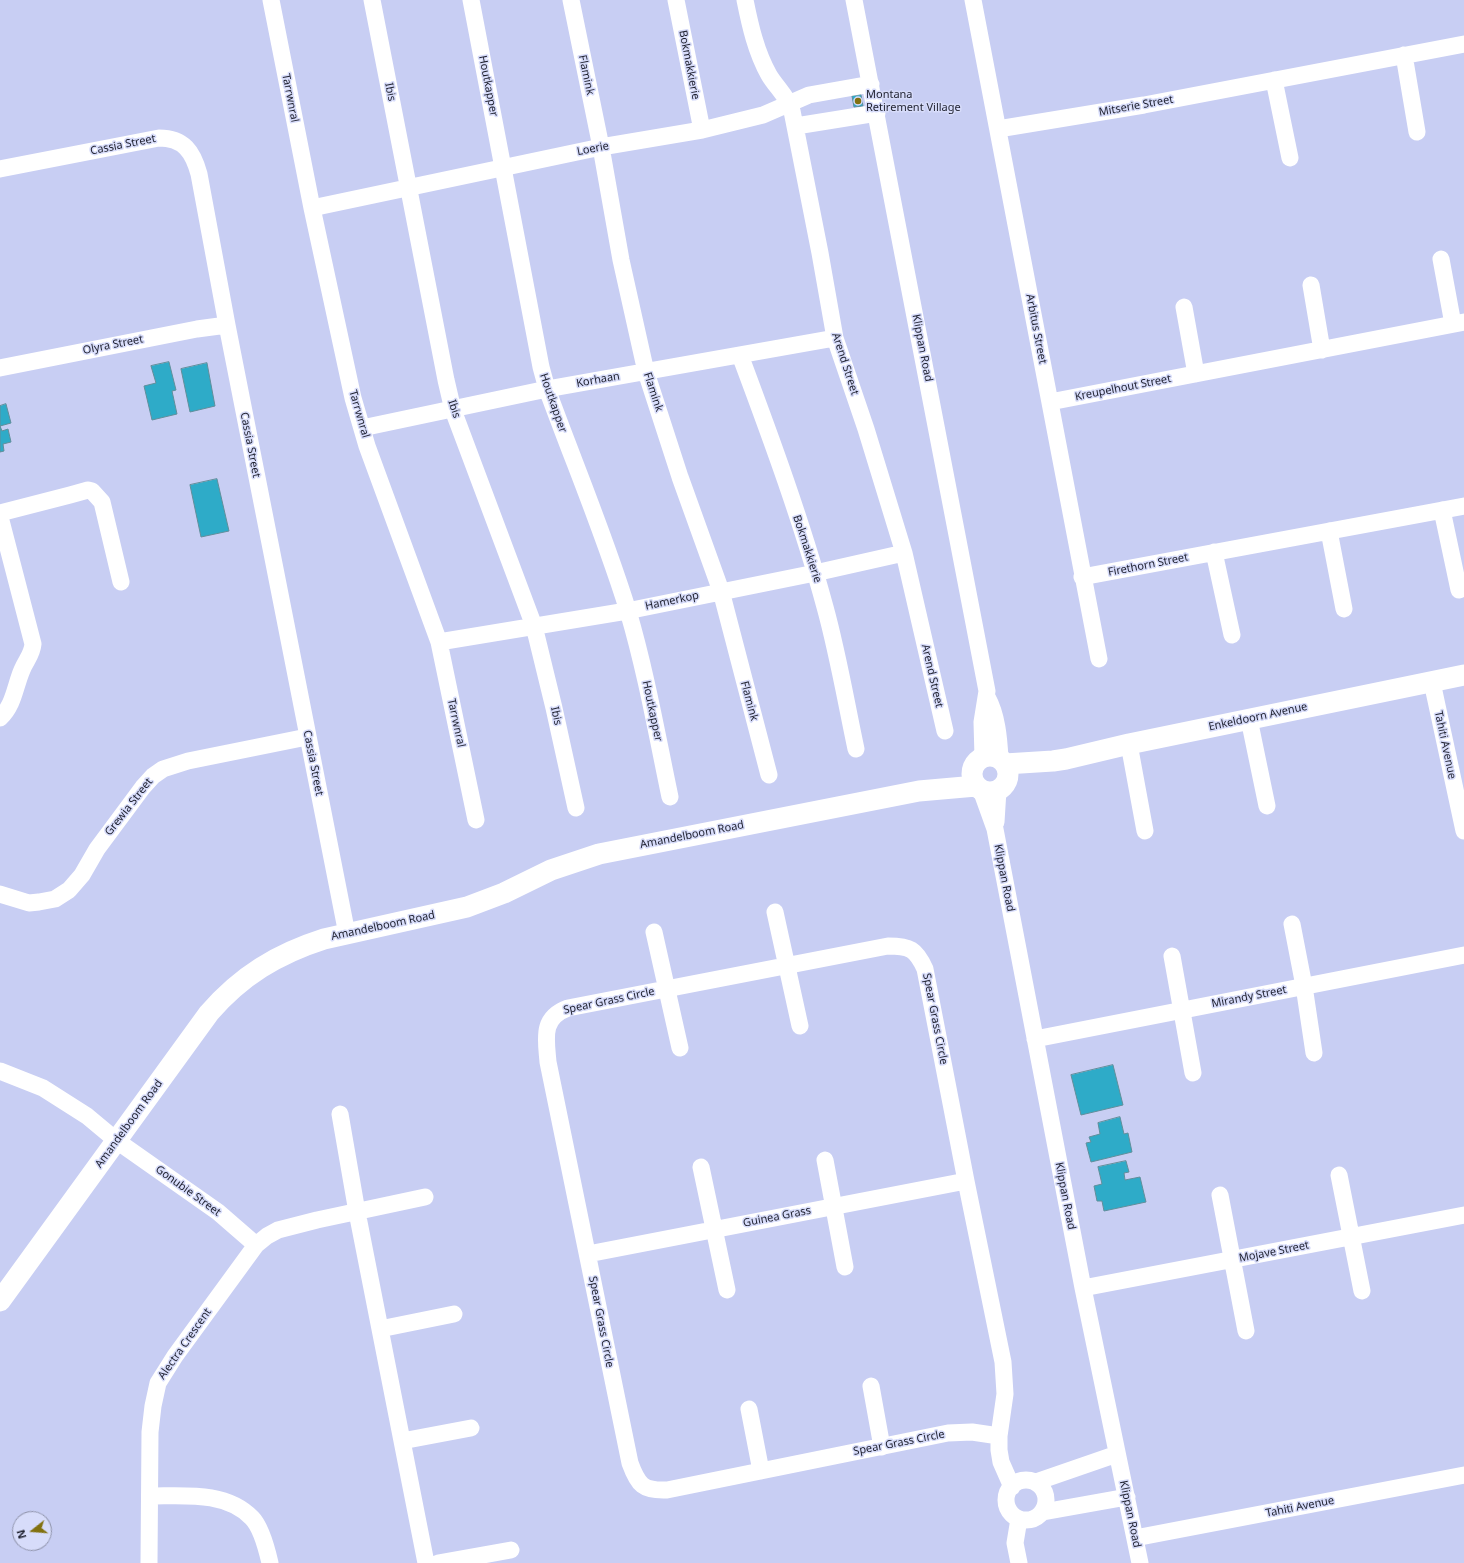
<!DOCTYPE html>
<style>
body{margin:0}
#map{position:relative;width:1464px;height:1563px;overflow:hidden;background:#c8cef3;font-family:"Noto Sans",sans-serif}
canvas{display:block}
.north{position:absolute;left:12px;top:1511px;width:40px;height:40px;box-sizing:border-box;background:#d7dcfa;border:1px solid #8d91a8;border-radius:50%;rotate:253deg;font-size:11px;font-weight:700;line-height:16px;text-align:center;color:#1e202e}
.north::after{content:'';display:block;margin:auto;width:14px;height:18px;background:#827110;clip-path:polygon(50% 0,100% 100%,50% 72%,0 100%)}
</style>
<div id="map">
<canvas width="1464" height="1563"></canvas>
<div class="north">N</div>
</div>
<script>
const ctx = document.querySelector('canvas').getContext('2d');
ctx.lineJoin = 'round';
function fill(path, color) { ctx.fillStyle = color; ctx.fill(path, 'evenodd'); }
function strokePath(path, color, width, dash) { ctx.strokeStyle = color; ctx.lineWidth = width; ctx.lineCap = dash ? 'butt' : 'round'; ctx.setLineDash(dash || []); ctx.stroke(path); }
function write(font, color, halo, rows, align = 'center') {
  ctx.font = font + ' "Noto Sans",sans-serif'; ctx.lineWidth = 3; ctx.setLineDash([]); ctx.textBaseline = 'middle'; ctx.strokeStyle = halo; ctx.fillStyle = color; for (const [text, x, y, turn = 0] of rows) {
    ctx.save(); ctx.translate(x, y); ctx.rotate((+turn || 0) * Math.PI / 180); ctx.textAlign = isNaN(turn) ? turn : align; if (halo) ctx.strokeText(text, 0, 0); ctx.fillText(text, 0, 0); ctx.restore();
  }
}
const building = new Path2D(`
 M 861,95 L 863,106 L 854,107 L 852,96 Z
 M 169,362 L 176,390 L 172,391 L 177,414 L 152,420 L 144,386 L 156,383 L 151,366 Z
 M 207,363 L 215,406 L 190,412 L 181,369 Z
 M 6,404 L 11,423 L 0,426 L 2,431 L 8,429 L 11,442 L 3,444 L 4,451 L 0,452 L 0,406 Z
 M 217,479 L 229,531 L 201,537 L 190,485 Z
 M 1113,1065 L 1123,1105 L 1081,1115 L 1071,1075 Z
 M 1120,1117 L 1124,1134 L 1128,1133 L 1132,1152 L 1091,1162 L 1086,1143 L 1091,1142 L 1089,1137 L 1100,1134 L 1098,1123 Z
 M 1126,1161 L 1129,1172 L 1124,1173 L 1125,1180 L 1140,1177 L 1146,1202 L 1104,1211 L 1102,1201 L 1097,1201 L 1094,1186 L 1102,1184 L 1098,1167 Z`);
fill(building, '#2eabc8');
strokePath(building, '#618e9a', 1);
strokePath(new Path2D(`
 M 271,0 L 312,208 L 353,398 L 367,446 L 439,642 L 476,820
 M 372,0 L 446,380 L 453,410 L 534,626 L 554,708 L 576,808
 M 471,0 L 541,367 L 547,389 C 574,463 605,536 628,611 C 646,672 657,735 670,797
 M 571,0 L 601,147 L 621,260 L 646,372 L 680,477 L 721,591 L 769,775
 M 676,0 L 702,130
 M 745,0 C 750,25 756,52 769,75 C 776,87 788,97 792,111 L 820,253 L 835,338 L 866,429 L 904,553 L 945,731
 M 854,0 L 987,691 L 982,722 L 983,757
 M 973,0 L 1099,659
 M 1404,55 L 1417,132
 M 1274,80 L 1290,158
 M 796,126 L 877,113
 M 998,129 L 1144,105 L 1464,44
 M 0,169 L 159,138 C 184,138 193,152 199,174 L 227,325 L 347,934
 M 312,208 L 601,147 L 702,130 L 763,115 L 809,95 L 871,84
 M 1441,259 L 1453,324
 M 1311,285 L 1322,350
 M 1184,307 L 1196,374
 M 740,355 C 771,438 802,522 825,607 C 838,654 846,702 856,749
 M 0,368 L 197,329 L 227,325
 M 1050,402 L 1464,322
 M 362,428 L 547,389 L 835,338
 M 1442,510 L 1459,590
 M 0,513 L 70,495 L 88,490 L 92,491 L 102,502 L 121,582
 M 0,517 L 33,644 C 32,655 26,660 22,670 C 15,686 14,705 0,718
 M 1329,531 L 1344,609
 M 1214,552 L 1232,635
 M 1082,577 L 1464,506
 M 439,642 L 627,611 L 815,573 L 904,553
 M 1432,682 L 1464,831
 M 987,697 C 997,715 999,738 1000,759
 M 1249,719 L 1267,806
 M 1129,744 L 1145,831
 M 981,790 L 995,829 L 1083,1288 L 1140,1563
 M 996,822 L 998,790
 M 0,894 L 29,903 L 39,902 L 55,899 L 69,890 L 82,875 L 97,849 L 143,787 L 153,776 L 163,769 L 188,761 L 307,737
 M 775,912 L 800,1026
 M 1292,924 L 1304,986 L 1314,1053
 M 654,932 L 680,1048
 M 1172,956 L 1193,1073
 M 1035,1039 L 1464,955
 M 0,1071 L 43,1088 L 87,1116 L 117,1141 L 218,1212 L 256,1245
 M 340,1114 L 357,1212 L 426,1563
 M 825,1160 L 845,1267
 M 701,1167 L 727,1290
 M 1339,1175 L 1362,1291
 M 1220,1195 L 1246,1331
 M 588,1254 L 966,1181
 M 1083,1288 L 1464,1215
 M 380,1329 L 454,1314
 M 871,1386 L 882,1447
 M 749,1409 L 761,1471
 M 999,1436 L 972,1432 L 948,1433 L 667,1490 C 643,1491 638,1485 630,1463 L 548,1062 C 546,1038 541,1018 568,1008 L 888,946 C 910,946 916,949 925,969 L 966,1181 L 1003,1362 L 1005,1394 L 999,1436 L 999,1450 L 1001,1462 L 1012,1487
 M 402,1441 L 471,1428
 M1006 1500a20 20 0 1 1 40 0a20 20 0 1 1-40 0Z
 M 1036,1482 L 1117,1454
 M 150,1496 C 184,1496 226,1491 252,1518 C 261,1527 267,1550 270,1563
 M 1043,1512 L 1127,1497
 M 1019,1519 L 1015,1543 L 1019,1563
 M 1135,1538 L 1464,1475
 M 149,1563 L 150,1432 L 153,1406 L 158,1383 L 175,1356 L 256,1245 L 267,1236 L 278,1230 L 317,1220 L 425,1197
 M 438,1563 L 511,1550`), '#fff', 17);
strokePath(new Path2D(`
 M972 774a18 18 0 1 1 36 0a18 18 0 1 1-36 0Z
 M 1005,764 L 1053,761 L 1066,759 L 1129,744 L 1464,675
 M 0,1301 L 209,1013 C 241,976 277,954 324,939 L 467,907 L 504,893 L 551,870 L 599,854 L 919,791 L 976,786`), '#fff', 21);
for (const [x, y, r, color] of [
 [858,101,4,"#827110"]
]) { const dot = new Path2D(); dot.arc(x, y, r, 0, 2 * Math.PI); ctx.fillStyle = color; ctx.fill(dot); strokePath(dot, '#d7dcfa', 1.5); }
write('11px', '#1e202e', '#d7dcfa', [
 ["Bokmakkierie",689,65,79],
 ["Flamink",586,75,78],
 ["Houtkapper",488,86,79],
 ["Ibis",390,92,79],
 ["Tarrwnral",290,98,79],
 ["Mitserie Street",1136,106,-10],
 ["Cassia Street",123,145,-11],
 ["Loerie",593,149,-11],
 ["Arbitus Street",1036,329,79],
 ["Olyra Street",113,345,-11],
 ["Klippan Road",922,348,79],
 ["Arend Street",845,364,72],
 ["Korhaan",598,380,-10],
 ["Kreupelhout Street",1123,388,-11],
 ["Flamink",653,392,72],
 ["Houtkapper",553,403,71],
 ["Ibis",454,409,72],
 ["Tarrwnral",359,414,74],
 ["Cassia Street",250,445,79],
 ["Bokmakkierie",807,549,72],
 ["Firethorn Street",1148,565,-11],
 ["Hamerkop",672,601,-12],
 ["Arend Street",932,676,77],
 ["Flamink",749,701,75],
 ["Houtkapper",652,711,78],
 ["Ibis",556,716,78],
 ["Enkeldoorn Avenue",1258,717,-12],
 ["Tarrwnral",456,723,78],
 ["Tahiti Avenue",1445,745,78],
 ["Cassia Street",313,763,79],
 ["Grewia Street",129,807,-52],
 ["Amandelboom Road",692,835,-11],
 ["Klippan Road",1004,878,79],
 ["Amandelboom Road",383,926,-12],
 ["Mirandy Street",1249,997,-11],
 ["Spear Grass Circle",609,1001,-12],
 ["Spear Grass Circle",935,1019,79],
 ["Amandelboom Road",129,1124,-54],
 ["Gonubie Street",188,1191,36],
 ["Klippan Road",1065,1196,79],
 ["Guinea Grass",777,1217,-11],
 ["Mojave Street",1274,1252,-11],
 ["Spear Grass Circle",601,1322,79],
 ["Alectra Crescent",185,1344,-55],
 ["Spear Grass Circle",899,1443,-11],
 ["Tahiti Avenue",1300,1507,-11],
 ["Klippan Road",1130,1514,78]
]);
write('11px', '#1e202e', '#d7dcfa', [
 ["Montana",866,95],
 ["Retirement Village",866,108]
], 'left');
</script>
